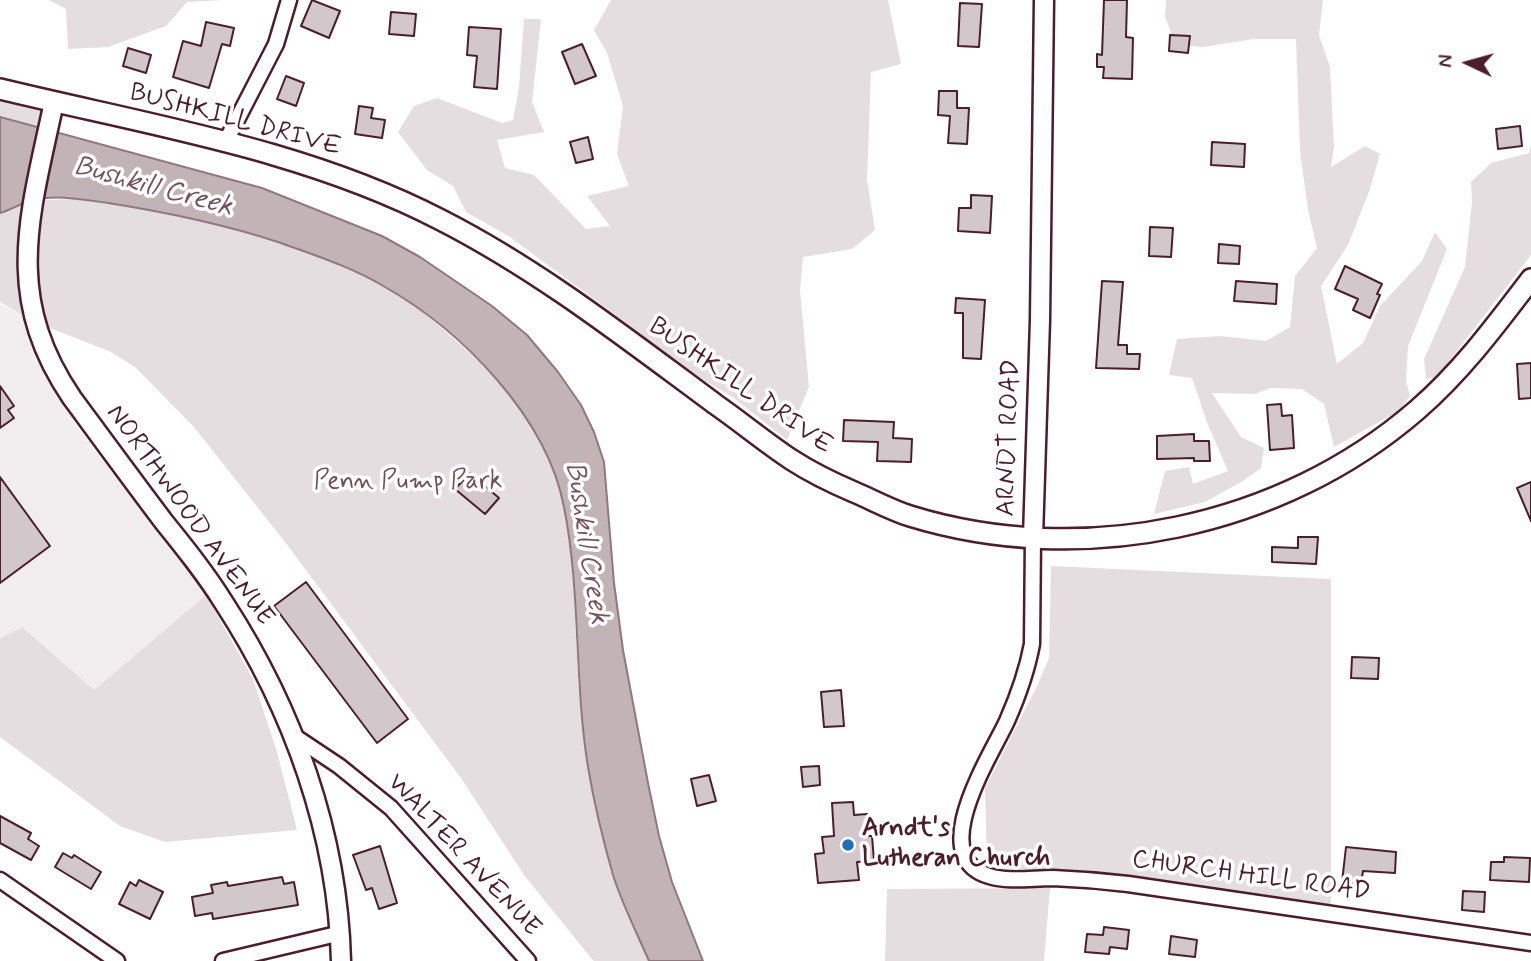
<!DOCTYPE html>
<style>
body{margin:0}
#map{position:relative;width:1531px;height:961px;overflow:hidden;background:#fff;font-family:Mynerve,sans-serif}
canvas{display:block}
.north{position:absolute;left:1433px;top:28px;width:70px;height:70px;-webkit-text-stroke:5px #fff;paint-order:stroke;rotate:275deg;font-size:19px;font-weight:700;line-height:28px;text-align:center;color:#4a1f2b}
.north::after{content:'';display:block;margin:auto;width:24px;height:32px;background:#4a1f2b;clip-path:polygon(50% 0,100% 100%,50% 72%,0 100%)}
</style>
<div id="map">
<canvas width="1531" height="961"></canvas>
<div class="north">N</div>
</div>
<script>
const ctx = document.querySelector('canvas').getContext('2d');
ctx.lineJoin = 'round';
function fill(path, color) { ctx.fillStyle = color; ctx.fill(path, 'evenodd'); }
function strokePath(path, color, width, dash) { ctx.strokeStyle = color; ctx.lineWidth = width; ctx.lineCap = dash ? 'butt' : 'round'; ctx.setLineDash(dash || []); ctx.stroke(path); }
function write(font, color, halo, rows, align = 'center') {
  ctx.font = font + ' Mynerve,sans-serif'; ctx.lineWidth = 7; ctx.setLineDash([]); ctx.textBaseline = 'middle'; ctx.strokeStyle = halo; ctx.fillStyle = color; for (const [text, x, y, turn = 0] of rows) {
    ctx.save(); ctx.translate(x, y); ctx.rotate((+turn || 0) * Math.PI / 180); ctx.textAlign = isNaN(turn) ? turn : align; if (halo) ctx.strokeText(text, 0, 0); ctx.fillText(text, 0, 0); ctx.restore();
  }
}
fill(new Path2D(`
 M 0,304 L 27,317 L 40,363 L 78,428 L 206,595 L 94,690 L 24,627 L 0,638 Z`), '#f2eeef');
fill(new Path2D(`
 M 49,0 L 224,0 L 187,2 L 166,26 L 108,47 L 68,49 L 66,9 Z
 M 611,0 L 888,0 L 901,64 L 871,72 L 867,180 L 875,230 L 852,249 L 803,257 L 800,290 L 809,387 L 787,440 L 734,398 L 702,379 L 510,237 L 466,212 L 453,186 L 427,170 L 398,132 L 414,106 L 437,98 L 502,123 L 513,120 L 519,87 L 524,19 L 541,19 L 532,102 L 544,132 L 497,140 L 505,168 L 534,175 L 586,229 L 610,226 L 587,196 L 629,186 L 617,154 L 623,106 L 607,53 L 594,30 Z
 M 1166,0 L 1323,0 L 1319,35 L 1330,67 L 1334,147 L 1331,167 L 1365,146 L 1380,154 L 1370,189 L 1348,245 L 1321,286 L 1337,364 L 1363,343 L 1380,306 L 1422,261 L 1435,232 L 1447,249 L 1408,346 L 1406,381 L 1410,396 L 1399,411 L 1334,447 L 1324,404 L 1302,389 L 1270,388 L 1255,394 L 1212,393 L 1241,437 L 1264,448 L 1261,468 L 1243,481 L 1205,502 L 1154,514 L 1165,471 L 1189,467 L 1193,484 L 1228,471 L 1208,425 L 1192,378 L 1169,375 L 1177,339 L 1221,336 L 1266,341 L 1290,327 L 1295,276 L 1317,248 L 1308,210 L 1300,151 L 1296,39 L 1254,39 L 1203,47 L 1176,45 L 1165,17 Z
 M 0,89 L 54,102 L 48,130 L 0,117 Z
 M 1531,145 L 1531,255 L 1436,378 L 1426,378 L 1424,359 L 1465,267 L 1472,202 L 1471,182 L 1491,163 L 1529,153 Z
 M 79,199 C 183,215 292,234 384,286 C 416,304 443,329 470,353 C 514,392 553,448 564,507 C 577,574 574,644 581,712 C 587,767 597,823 614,876 C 623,905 638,933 649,961 L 594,961 L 591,958 L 524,875 L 461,778 L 285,542 L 193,426 L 135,367 L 109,351 L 34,322 L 0,302 L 0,213 L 34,200 Z
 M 1051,566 L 1331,579 L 1331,907 L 1097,871 L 987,868 L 985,788 L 1038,684 L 1049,658 Z
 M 206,595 L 253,679 L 277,752 L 297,830 L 165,842 L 120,826 L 0,737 L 0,638 L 23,627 L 94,690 Z
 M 1050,888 L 1044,961 L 885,961 L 887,889 Z`), '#e5dee0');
const water = new Path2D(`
 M 0,117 L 262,188 L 382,236 L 420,257 L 492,306 L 527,335 L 558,372 L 581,405 L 594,432 L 604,462 L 614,583 L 623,650 L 648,783 L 659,836 L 672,882 L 703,961 L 649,961 C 637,933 622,904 613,875 C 603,840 594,803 588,767 C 574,681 581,592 564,507 C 547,417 462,331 385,287 C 352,267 314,255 278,242 C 223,224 165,212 108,203 C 85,200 56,194 33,200 C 21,203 11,210 0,213 Z`);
fill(water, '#c1b3b6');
strokePath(water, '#91787e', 2);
const building = new Path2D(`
 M 312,0 L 340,11 L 329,38 L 301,26 Z
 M 1104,0 L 1127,0 L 1126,37 L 1133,38 L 1132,79 L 1103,78 L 1104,67 L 1097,67 L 1097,54 L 1102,55 Z
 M 960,3 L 982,4 L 979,47 L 958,46 Z
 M 391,12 L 416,14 L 414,36 L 389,34 Z
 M 206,22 L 234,28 L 230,46 L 222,44 L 209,88 L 173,77 L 183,41 L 201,46 Z
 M 469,27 L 501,29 L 497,89 L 474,87 L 477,56 L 467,55 Z
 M 1170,35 L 1190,36 L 1188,53 L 1169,51 Z
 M 582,44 L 596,76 L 575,84 L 562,52 Z
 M 128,48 L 151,55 L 146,73 L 123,66 Z
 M 286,76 L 304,83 L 296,106 L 277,99 Z
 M 939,91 L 957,91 L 957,108 L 969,108 L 967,144 L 948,143 L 950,116 L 938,115 Z
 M 359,106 L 373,108 L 371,118 L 385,120 L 382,138 L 355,134 Z
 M 1520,126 L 1522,146 L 1498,149 L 1496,129 Z
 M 588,137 L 593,159 L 576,163 L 570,142 Z
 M 1212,142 L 1245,144 L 1244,167 L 1211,165 Z
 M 971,195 L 992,196 L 990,233 L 958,231 L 959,208 L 971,208 Z
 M 1150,227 L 1173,228 L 1171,257 L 1149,256 Z
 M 1219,244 L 1240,246 L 1239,264 L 1218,263 Z
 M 1345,266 L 1382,284 L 1377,294 L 1380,295 L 1370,318 L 1353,310 L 1358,299 L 1335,289 Z
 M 1102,281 L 1123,282 L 1118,345 L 1127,345 L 1127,354 L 1140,354 L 1139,369 L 1096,368 Z
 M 1236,281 L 1277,284 L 1276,304 L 1234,301 Z
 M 956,298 L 985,300 L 981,359 L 963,358 L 963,313 L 955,313 Z
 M 1531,363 L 1531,398 L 1519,399 L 1517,364 Z
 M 0,386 L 14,406 L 8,410 L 14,418 L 0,428 Z
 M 1281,404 L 1282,416 L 1292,415 L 1294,448 L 1270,450 L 1267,405 Z
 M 844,420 L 894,422 L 893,438 L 912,439 L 911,462 L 877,461 L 878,442 L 843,441 Z
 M 1194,434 L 1194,441 L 1209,441 L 1210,461 L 1194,461 L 1194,458 L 1157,459 L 1157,436 Z
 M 470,473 L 499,498 L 485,514 L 455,489 Z
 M 0,477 L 50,546 L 0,583 Z
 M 1531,482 L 1531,521 L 1517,488 Z
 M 1298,537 L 1318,537 L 1316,564 L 1272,562 L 1272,547 L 1298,548 Z
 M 306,582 L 408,719 L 377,743 L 274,606 Z
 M 1352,657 L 1379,658 L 1378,679 L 1351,678 Z
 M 841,690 L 844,726 L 824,727 L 821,692 Z
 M 819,766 L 820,785 L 803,787 L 801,767 Z
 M 709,775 L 716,801 L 697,806 L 691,779 Z
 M 853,802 L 854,815 L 867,814 L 868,836 L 872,836 L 874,861 L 857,862 L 859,880 L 818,883 L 815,854 L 824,853 L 822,837 L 834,836 L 832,803 Z
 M 0,816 L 31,833 L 28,839 L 39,846 L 31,860 L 0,843 Z
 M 380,846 L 397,903 L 379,909 L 372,888 L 366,890 L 353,855 Z
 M 1346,847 L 1396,852 L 1395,873 L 1363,871 L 1361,884 L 1342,882 Z
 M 63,853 L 72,858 L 74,855 L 101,872 L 91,889 L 55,867 Z
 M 1504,857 L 1530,858 L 1529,882 L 1490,880 L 1491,862 L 1504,862 Z
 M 282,877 L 284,884 L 294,882 L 298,905 L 213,919 L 212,913 L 195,916 L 192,897 L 213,893 L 211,885 L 227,882 L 228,886 Z
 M 139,880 L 163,892 L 150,919 L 119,904 L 130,882 L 136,886 Z
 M 1463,891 L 1485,892 L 1484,912 L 1462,910 Z
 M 1104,927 L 1129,930 L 1127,949 L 1110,947 L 1109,954 L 1085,952 L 1087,934 L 1103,935 Z
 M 1171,936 L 1197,940 L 1195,957 L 1169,954 Z`);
fill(building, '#d2c7cb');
strokePath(building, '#4a1f2b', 2);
const minor = new Path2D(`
 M 226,141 L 276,44 L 289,0
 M 1033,537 L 1032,644 C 1027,671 1018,696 1007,721 C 992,754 924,857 989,876 C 1008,882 1032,878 1053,878 C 1078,879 1103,881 1128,884 L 1531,943
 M 294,736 L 339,766 L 391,808 L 528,961
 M 0,880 L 117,961
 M 223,961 L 341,933`);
const tertiary = new Path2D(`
 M 54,102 C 30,215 2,295 72,398 C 103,440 133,481 164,522 C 185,548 206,574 224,603 C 293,709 338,834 341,961
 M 1033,537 L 1040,320 L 1044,0`);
const secondary = new Path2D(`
 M 0,89 C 148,125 304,149 441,220 C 539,270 627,339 715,404 C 741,422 766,443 792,460 C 812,473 833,483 854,492 C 873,500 891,510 910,516 C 1082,569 1281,528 1417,410 C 1461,372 1496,325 1531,279`);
strokePath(minor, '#4a1f2b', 19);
strokePath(tertiary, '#4a1f2b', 23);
strokePath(secondary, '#4a1f2b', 24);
strokePath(minor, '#fff', 14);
strokePath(tertiary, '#fff', 18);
strokePath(secondary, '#fff', 19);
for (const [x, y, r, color] of [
 [848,845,7,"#1f6fb2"]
]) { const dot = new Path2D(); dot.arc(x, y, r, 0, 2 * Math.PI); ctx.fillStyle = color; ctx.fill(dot); strokePath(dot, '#fff', 2.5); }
write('26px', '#4a1f2b', '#fff', [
 ["BUSHKILL DRIVE",235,121,15],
 ["BUSHKILL DRIVE",740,387,35],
 ["ARNDT ROAD",1010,438,-88],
 ["NORTHWOOD AVENUE",189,516,54],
 ["WALTER AVENUE",463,856,47],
 ["CHURCH HILL ROAD",1251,877,8]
]);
write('26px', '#714f58', '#fff', [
 ["Penn Pump Park",408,483]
]);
write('bold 26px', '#4a1f2b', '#fff', [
 ["Arndt's",862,830],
 ["Lutheran Church",862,860]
], 'left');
write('italic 28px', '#74535c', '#fff', [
 ["Bushkill Creek",153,188,15],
 ["Bushkill Creek",585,543,81]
]);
</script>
